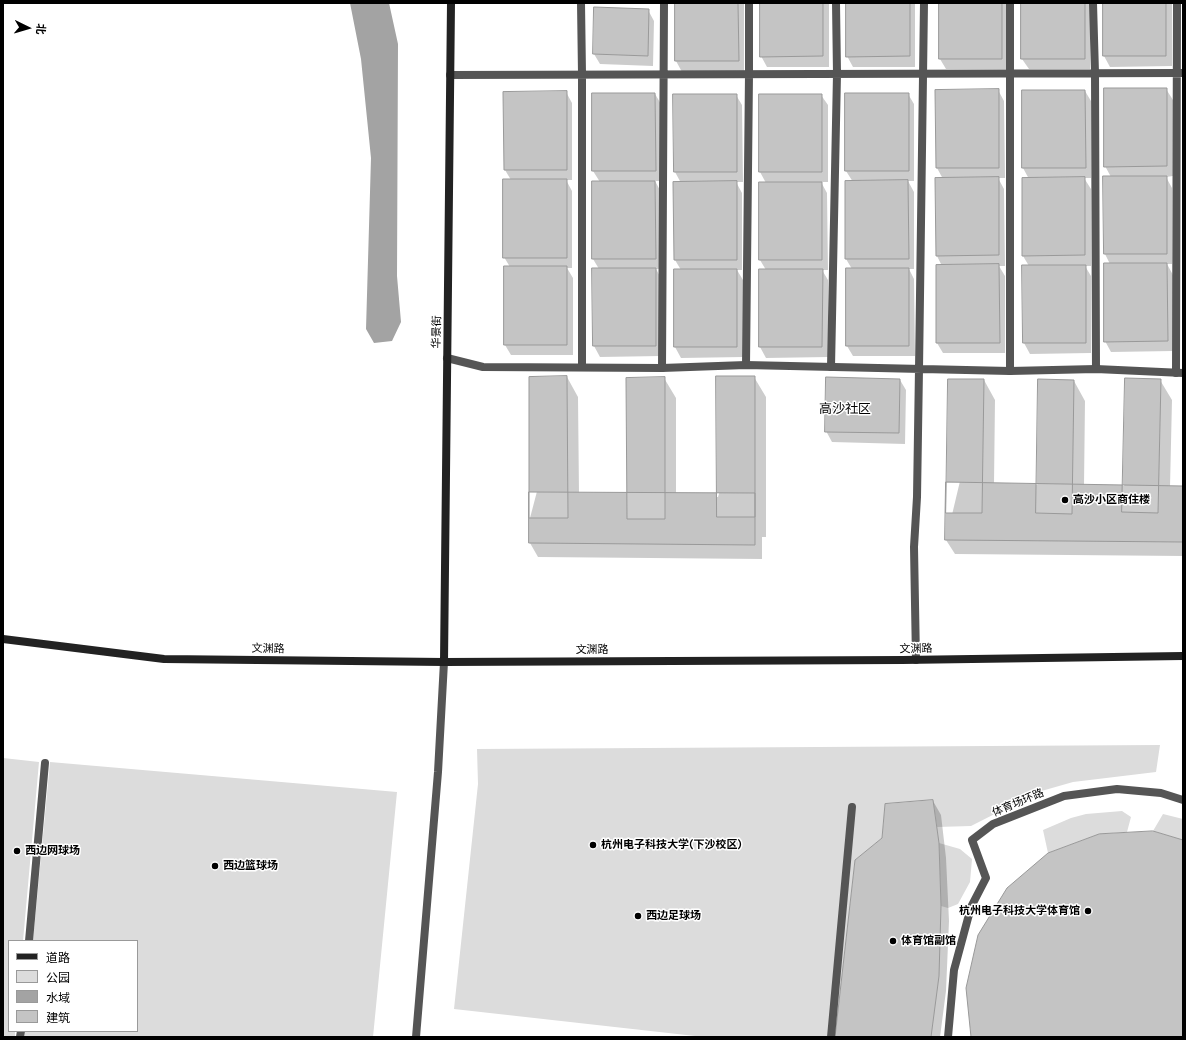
<!DOCTYPE html>
<meta charset="utf-8">
<style>
body{margin:0}
#map{position:relative;width:1186px;height:1040px;overflow:hidden;background:#fff;font-family:Karla,"Noto Sans SC",sans-serif}
canvas{display:block}
.frame{position:absolute;inset:0;border:4px solid #000;pointer-events:none}
.legend{position:absolute;left:8px;top:940px;width:130px;height:92px;box-sizing:border-box;background:#fff;border:1px solid #999;margin:0;padding:5px 7px;list-style:none;font-size:12px;color:#000}
.legend li{display:flex;align-items:center;gap:8px;height:20px}
.legend b{width:20px;border:1px solid #999}
.north{position:absolute;left:8px;top:8px;width:40px;height:40px;-webkit-text-stroke:3px #fff;paint-order:stroke;rotate:95deg;font-size:11px;font-weight:700;line-height:16px;text-align:center;color:#000}
.north::after{content:'';display:block;margin:auto;width:14px;height:18px;background:#000;clip-path:polygon(50% 0,100% 100%,50% 72%,0 100%)}
</style>
<div id="map">
<canvas width="1186" height="1040"></canvas>
<div class="frame"></div>
<ul class="legend">
<li><b style="height:5px;background:#222"></b>道路</li>
<li><b style="height:11px;background:#dcdcdc"></b>公园</li>
<li><b style="height:11px;background:#a3a3a3"></b>水域</li>
<li><b style="height:11px;background:#c4c4c4"></b>建筑</li>
</ul>
<div class="north">北</div>
</div>
<script>
const ctx = document.querySelector('canvas').getContext('2d');
ctx.lineJoin = 'round';
function fill(path, color) { ctx.fillStyle = color; ctx.fill(path, 'evenodd'); }
function strokePath(path, color, width, dash) { ctx.strokeStyle = color; ctx.lineWidth = width; ctx.lineCap = dash ? 'butt' : 'round'; ctx.setLineDash(dash || []); ctx.stroke(path); }
function write(font, color, halo, rows, align = 'center') {
  ctx.font = font + ' Karla,"Noto Sans SC",sans-serif'; ctx.lineWidth = 3; ctx.setLineDash([]); ctx.textBaseline = 'middle'; ctx.strokeStyle = halo; ctx.fillStyle = color; for (const [text, x, y, turn = 0] of rows) {
    ctx.save(); ctx.translate(x, y); ctx.rotate((+turn || 0) * Math.PI / 180); ctx.textAlign = isNaN(turn) ? turn : align; if (halo) ctx.strokeText(text, 0, 0); ctx.fillText(text, 0, 0); ctx.restore();
  }
}
fill(new Path2D(`
 M 1160,745 L 1156,772 L 1073,782 L 1038,792 L 971,826 L 937,827 L 933,800 L 885,804 L 882,838 L 855,860 L 835,1037 L 704,1037 L 454,1009 L 478,784 L 477,749 Z
 M 3,758 L 39,762 L 23,941 L 9,941 L 9,1031 L 15,1031 L 15,1037 L 3,1037 Z
 M 50,762 L 397,792 L 373,1037 L 24,1037 L 25,1031 L 137,1031 L 137,941 L 33,941 Z
 M 1122,811 L 1131,817 L 1127,832 L 1099,834 L 1048,853 L 1043,830 L 1071,818 L 1086,814 Z
 M 1163,814 L 1183,819 L 1183,840 L 1153,831 Z
 M 939,843 L 960,849 L 972,859 L 970,882 L 958,904 L 948,908 L 941,906 Z`), '#dcdcdc');
fill(new Path2D(`
 M 350,3 L 389,3 L 398,44 L 397,276 L 401,322 L 392,341 L 374,343 L 366,329 L 371,158 L 361,59 Z`), '#a3a3a3');
fill(new Path2D(`
 M 676,3 L 744,3 L 744,72 L 682,72 L 676,61 Z
 M 761,3 L 829,3 L 829,67 L 767,67 L 761,56 Z
 M 847,3 L 915,3 L 915,67 L 853,67 L 847,56 Z
 M 940,3 L 1007,3 L 1008,69 L 946,69 L 940,59 Z
 M 1022,3 L 1090,3 L 1090,69 L 1029,69 L 1022,59 Z
 M 1104,3 L 1172,3 L 1172,66 L 1110,67 L 1104,56 Z
 M 648,10 L 654,21 L 653,66 L 600,64 L 594,54 Z
 M 1166,89 L 1173,100 L 1173,176 L 1166,177 L 1172,188 L 1172,264 L 1167,264 L 1173,275 L 1173,351 L 1111,352 L 1105,341 L 1110,264 L 1105,254 L 1104,177 L 1111,177 L 1105,166 Z
 M 998,90 L 1004,101 L 1005,178 L 998,178 L 1004,189 L 1005,266 L 999,266 L 1005,276 L 1005,353 L 943,353 L 937,343 L 942,266 L 937,256 L 943,179 L 937,168 Z
 M 1085,91 L 1091,101 L 1091,178 L 1084,178 L 1091,189 L 1091,266 L 1085,266 L 1091,276 L 1091,353 L 1030,354 L 1024,343 L 1029,266 L 1023,256 L 1029,179 L 1023,168 Z
 M 566,92 L 572,103 L 572,180 L 566,180 L 572,191 L 572,268 L 567,268 L 573,278 L 573,355 L 511,355 L 505,345 L 510,267 L 504,257 L 511,180 L 505,170 Z
 M 593,94 L 655,94 L 661,104 L 661,181 L 655,181 L 661,192 L 661,269 L 656,269 L 662,280 L 661,356 L 600,357 L 594,346 L 593,269 L 599,269 L 593,259 L 600,182 L 593,171 Z
 M 846,94 L 908,94 L 914,104 L 914,181 L 908,181 L 914,192 L 914,269 L 909,269 L 914,279 L 915,356 L 853,356 L 847,346 L 852,269 L 846,259 L 853,182 L 846,171 Z
 M 674,95 L 736,95 L 742,105 L 743,182 L 736,182 L 742,193 L 742,270 L 737,270 L 743,280 L 743,357 L 681,358 L 675,347 L 675,270 L 681,270 L 675,260 L 681,183 L 675,172 Z
 M 760,95 L 821,95 L 828,105 L 828,182 L 821,182 L 827,193 L 828,270 L 822,270 L 828,280 L 828,357 L 766,358 L 760,347 L 760,270 L 766,270 L 760,260 L 760,183 L 766,183 L 760,172 Z
 M 567,377 L 578,397 L 579,493 L 628,493 L 664,378 L 676,398 L 676,494 L 718,497 L 754,377 L 766,397 L 766,537 L 762,537 L 762,559 L 538,557 L 530,543 L 530,518 Z
 M 900,380 L 906,390 L 905,444 L 832,442 L 826,431 Z
 M 984,380 L 995,400 L 994,484 L 1037,485 L 1074,381 L 1085,401 L 1084,486 L 1124,486 L 1160,380 L 1172,400 L 1170,487 L 1183,487 L 1183,556 L 955,554 L 946,540 Z
 M 933,801 L 941,815 L 946,858 L 949,921 L 946,991 L 940,1037 L 836,1037 Z`), '#0003');
const building = new Path2D(`
 M 675,3 L 738,3 L 739,61 L 675,61 Z
 M 760,3 L 823,3 L 823,56 L 760,57 Z
 M 846,3 L 910,3 L 910,56 L 846,57 Z
 M 939,3 L 1002,3 L 1002,59 L 939,59 Z
 M 1021,3 L 1085,3 L 1085,59 L 1021,59 Z
 M 1103,3 L 1166,3 L 1166,56 L 1103,56 Z
 M 594,7 L 649,9 L 648,56 L 593,54 Z
 M 1104,88 L 1167,88 L 1167,166 L 1104,167 Z
 M 999,89 L 999,168 L 936,168 L 935,90 Z
 M 1022,90 L 1085,90 L 1086,168 L 1022,168 Z
 M 567,91 L 567,170 L 504,170 L 503,92 Z
 M 592,93 L 655,93 L 656,171 L 592,171 Z
 M 845,93 L 909,93 L 909,171 L 845,171 Z
 M 673,94 L 737,94 L 737,172 L 674,172 Z
 M 759,94 L 822,94 L 822,172 L 759,172 Z
 M 1103,176 L 1167,176 L 1167,254 L 1104,254 Z
 M 999,177 L 999,255 L 936,256 L 935,178 Z
 M 1085,177 L 1085,255 L 1022,256 L 1022,178 Z
 M 503,179 L 567,179 L 567,258 L 503,258 Z
 M 908,180 L 909,259 L 845,259 L 845,181 Z
 M 592,181 L 655,181 L 656,259 L 592,259 Z
 M 737,181 L 737,260 L 674,260 L 673,182 Z
 M 759,182 L 822,182 L 822,260 L 759,260 Z
 M 1104,263 L 1167,263 L 1168,341 L 1104,342 Z
 M 999,264 L 1000,343 L 936,343 L 936,265 Z
 M 1022,265 L 1086,265 L 1086,343 L 1023,343 Z
 M 504,266 L 567,266 L 567,345 L 504,345 Z
 M 592,268 L 656,268 L 656,346 L 593,346 Z
 M 846,268 L 909,268 L 909,346 L 846,346 Z
 M 674,269 L 737,269 L 737,347 L 674,347 Z
 M 759,269 L 823,269 L 822,347 L 759,347 Z
 M 567,376 L 568,518 L 529,518 L 529,377 Z
 M 716,376 L 755,376 L 755,517 L 717,517 Z
 M 665,377 L 665,519 L 627,519 L 626,378 Z
 M 826,377 L 900,379 L 899,433 L 825,432 Z
 M 1125,378 L 1161,379 L 1158,513 L 1122,512 Z
 M 948,379 L 984,379 L 982,513 L 946,513 Z
 M 1038,379 L 1074,380 L 1072,514 L 1036,513 Z
 M 946,482 L 1183,486 L 1183,542 L 945,540 Z
 M 529,492 L 755,493 L 755,545 L 529,543 Z
 M 933,800 L 939,843 L 941,906 L 939,976 L 931,1037 L 835,1037 L 855,860 L 882,838 L 885,804 Z
 M 1153,831 L 1183,840 L 1183,1037 L 971,1037 L 966,988 L 978,935 L 1007,888 L 1048,853 L 1099,834 Z`);
fill(building, '#c4c4c4');
strokePath(building, '#999', 1);
strokePath(new Path2D(`
 M 581,3 L 582,74 L 582,366
 M 1010,3 L 1010,371
 M 1093,3 L 1095,73 L 1096,369
 M 450,75 L 1183,73
 M 746,365 L 749,74 L 749,3
 M 831,367 L 837,74 L 836,3
 M 662,368 L 664,3
 M 1176,373 L 1177,3
 M 29,941 L 45,763
 M 20,1037 L 21,1031
 M 416,1037 L 438,772 L 444,662
 M 831,1037 L 852,807
 M 948,1037 L 954,970 L 971,907 L 986,878 L 972,840 L 993,824 L 1064,796 L 1117,789 L 1161,793 L 1183,800`), '#555', 8);
strokePath(new Path2D(`
 M 447,358 L 483,367 L 662,368 L 746,365 L 1010,371 L 1096,369 L 1183,373
 M 916,660 L 914,547 L 917,497 L 919,369 L 924,3`), '#555', 8);
strokePath(new Path2D(`
 M 3,639 L 164,659 L 444,662 L 902,660 L 1183,656
 M 444,662 L 451,3`), '#222', 8);
for (const [x, y, r, color] of [
 [1065,500,4,"#000"],
 [593,845,4,"#000"],
 [17,851,4,"#000"],
 [215,866,4,"#000"],
 [1088,911,4,"#000"],
 [638,916,4,"#000"],
 [893,941,4,"#000"]
]) { const dot = new Path2D(); dot.arc(x, y, r, 0, 2 * Math.PI); ctx.fillStyle = color; ctx.fill(dot); strokePath(dot, '#fff', 1.5); }
write('11px', '#000', '#fff', [
 ["华景街",437,332,-89],
 ["文渊路",268,649,1],
 ["文渊路",916,649,-1],
 ["文渊路",592,650],
 ["体育场环路",1018,803,-23]
]);
write('bold 11px', '#000', '#fff', [
 ["高沙小区商住楼",1073,500],
 ["杭州电子科技大学(下沙校区)",601,845],
 ["西边网球场",25,851],
 ["西边篮球场",223,866],
 ["杭州电子科技大学体育馆",1080,911,"right"],
 ["西边足球场",646,916],
 ["体育馆副馆",901,941]
], 'left');
write('13px', '#000', '#fff', [
 ["高沙社区",845,409]
]);
</script>
